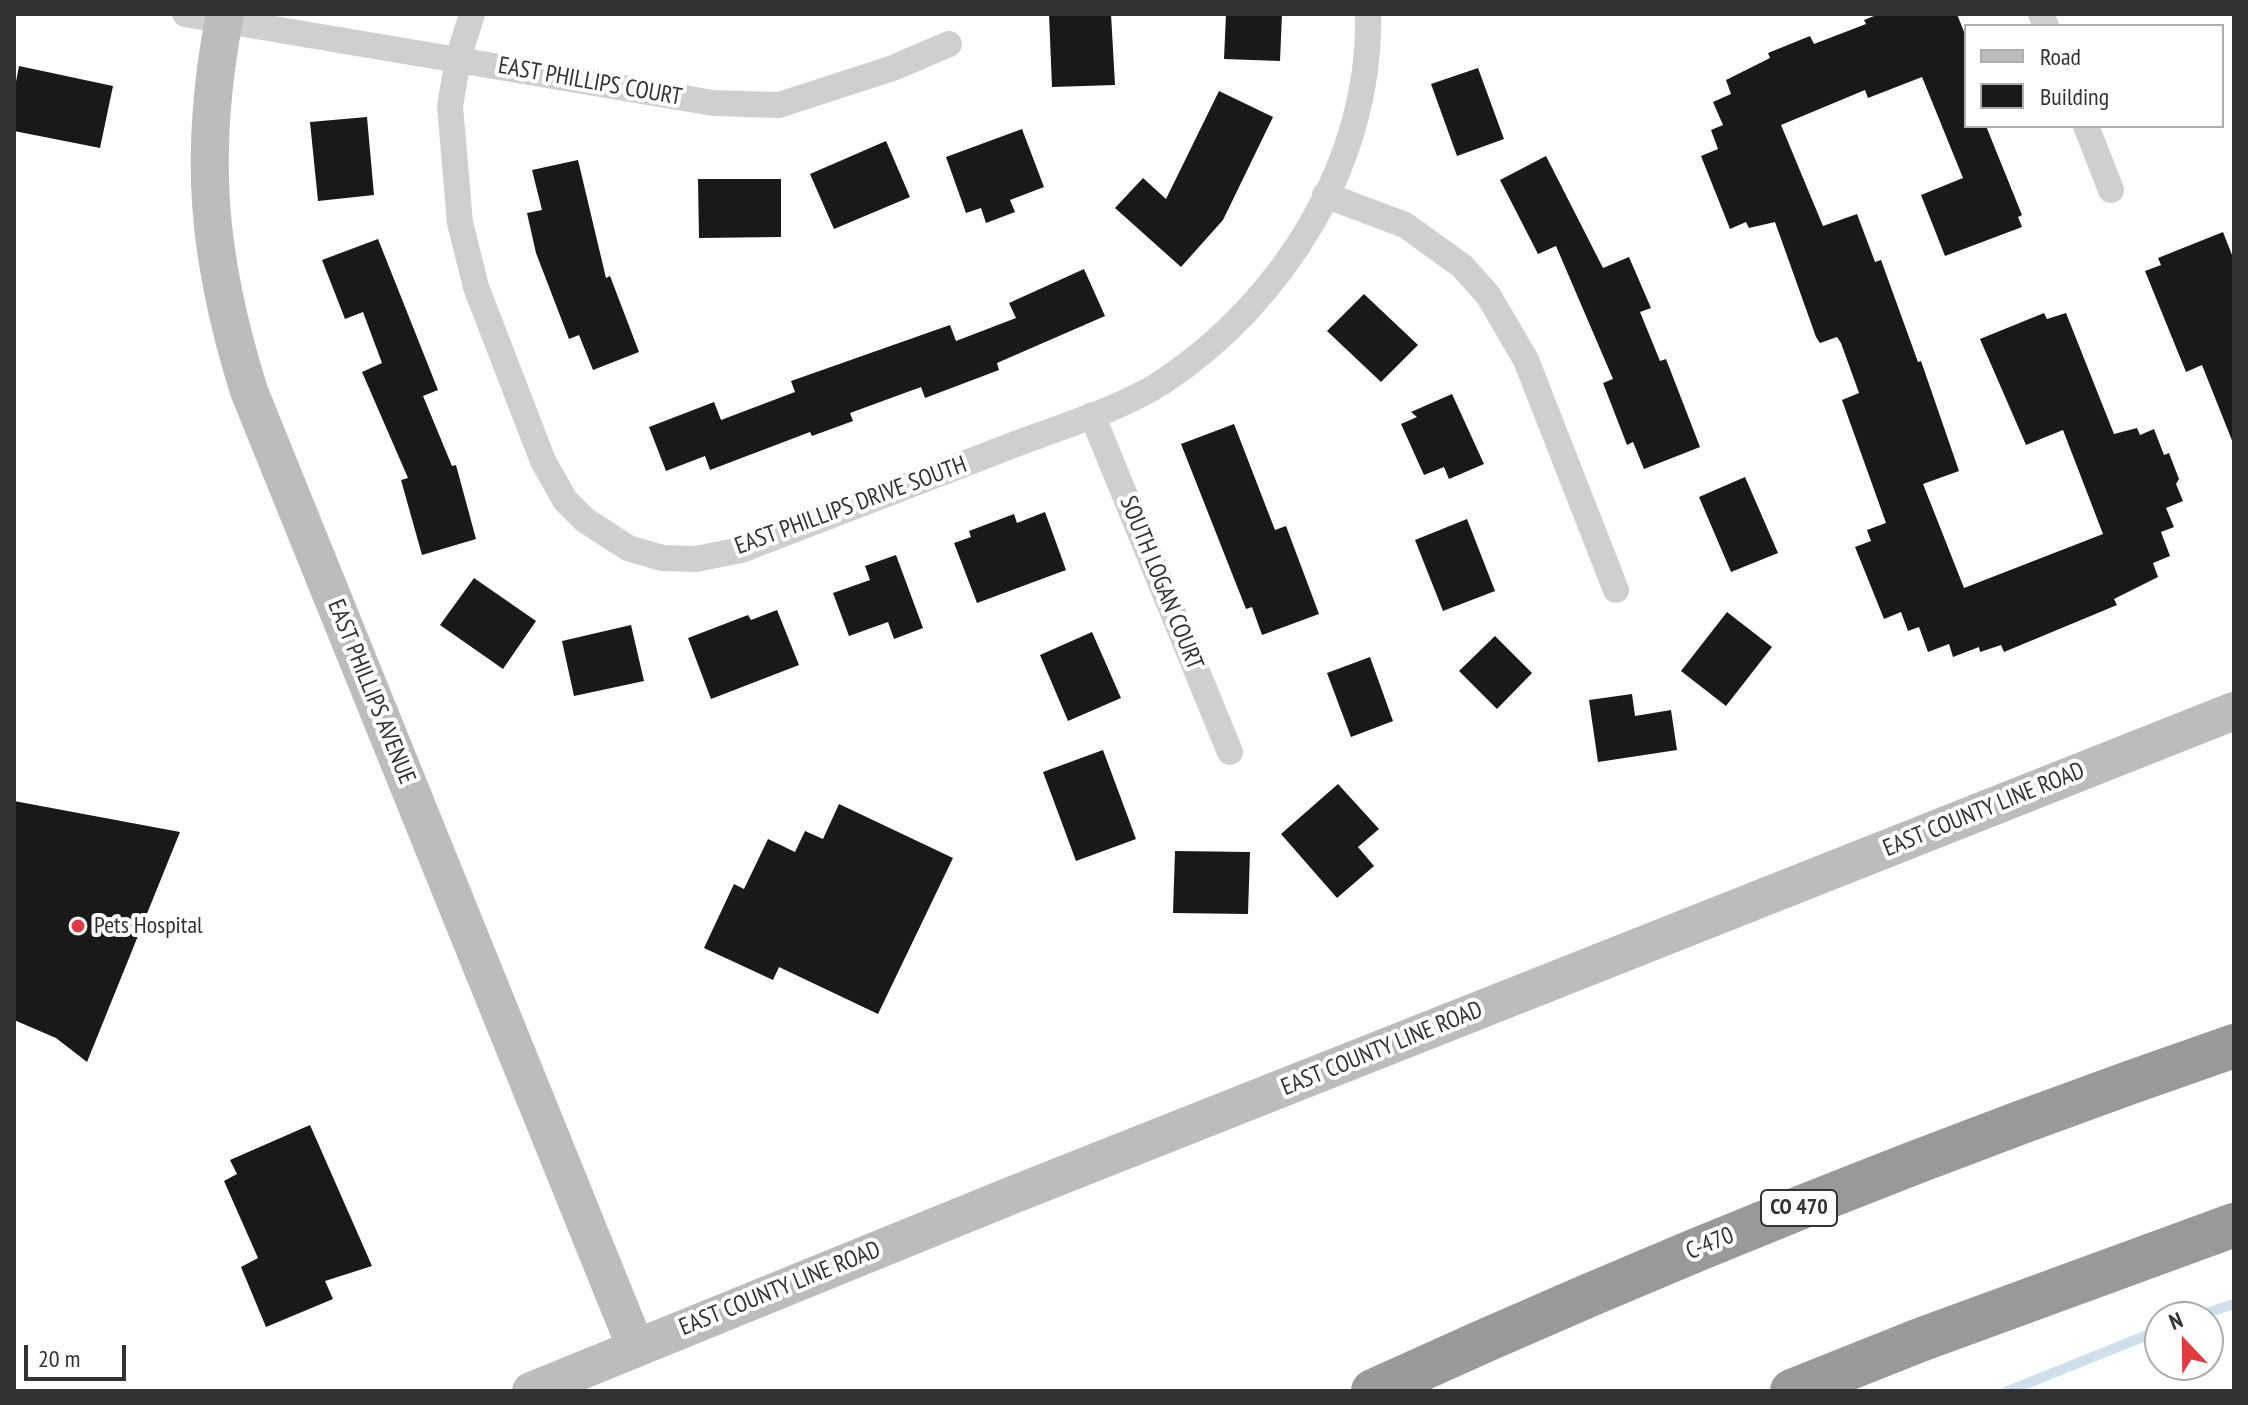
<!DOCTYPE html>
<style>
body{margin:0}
#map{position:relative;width:2248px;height:1405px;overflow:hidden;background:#fff;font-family:"PT Sans Narrow",sans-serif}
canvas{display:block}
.frame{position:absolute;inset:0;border:16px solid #323232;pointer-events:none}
.legend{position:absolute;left:1964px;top:24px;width:260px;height:104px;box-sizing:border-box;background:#fff;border:2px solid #adadad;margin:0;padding:10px 14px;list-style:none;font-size:24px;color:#323232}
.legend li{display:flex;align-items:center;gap:16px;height:40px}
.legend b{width:40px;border:2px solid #adadad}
.north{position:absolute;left:2144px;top:1301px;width:80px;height:80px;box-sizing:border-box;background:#fff;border:2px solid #adadad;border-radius:50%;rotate:338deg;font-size:22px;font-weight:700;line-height:32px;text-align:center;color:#323232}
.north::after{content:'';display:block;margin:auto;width:28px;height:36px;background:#e33b42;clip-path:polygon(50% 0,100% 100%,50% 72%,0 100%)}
.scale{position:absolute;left:24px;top:1345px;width:102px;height:36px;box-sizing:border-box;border:4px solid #323232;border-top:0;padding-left:10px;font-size:24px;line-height:28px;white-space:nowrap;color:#323232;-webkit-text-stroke:6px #fff;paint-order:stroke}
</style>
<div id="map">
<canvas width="2248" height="1405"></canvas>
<div class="frame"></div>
<ul class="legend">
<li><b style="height:10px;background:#bcbcbc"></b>Road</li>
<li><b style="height:22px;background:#191919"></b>Building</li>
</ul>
<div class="north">N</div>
<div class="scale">20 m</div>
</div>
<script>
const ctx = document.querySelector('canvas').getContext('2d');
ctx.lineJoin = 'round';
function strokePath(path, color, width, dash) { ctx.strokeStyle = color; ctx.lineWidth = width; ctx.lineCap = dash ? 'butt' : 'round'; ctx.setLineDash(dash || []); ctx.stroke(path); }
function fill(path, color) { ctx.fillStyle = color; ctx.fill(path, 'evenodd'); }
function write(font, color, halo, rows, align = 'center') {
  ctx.font = font + ' "PT Sans Narrow",sans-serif'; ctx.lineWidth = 8; ctx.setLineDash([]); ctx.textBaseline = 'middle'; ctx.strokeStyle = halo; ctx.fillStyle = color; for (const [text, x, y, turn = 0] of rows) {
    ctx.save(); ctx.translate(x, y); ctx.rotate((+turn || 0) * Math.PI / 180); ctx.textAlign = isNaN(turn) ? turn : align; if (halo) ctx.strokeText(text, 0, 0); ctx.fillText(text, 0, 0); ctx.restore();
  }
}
strokePath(new Path2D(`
 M 2194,1317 L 2234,1304
 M 2008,1391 L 2160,1330`), '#cfe0ed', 10);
fill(new Path2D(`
 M 1049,14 L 1111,14 L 1115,85 L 1052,87 Z
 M 1226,14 L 1282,14 L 1280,61 L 1224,59 Z
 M 1879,14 L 1957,14 L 1966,37 L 1966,126 L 1986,126 L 2022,215 L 2018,217 L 2022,227 L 1945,256 L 1921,195 L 1963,178 L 1922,77 L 1868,98 L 1865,90 L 1781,125 L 1823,226 L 1857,214 L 1875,262 L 1881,260 L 1918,362 L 1921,361 L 1959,471 L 1923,484 L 1964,588 L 2103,534 L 2063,430 L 2026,445 L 1980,339 L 2044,313 L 2047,319 L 2066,313 L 2114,434 L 2137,428 L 2140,435 L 2154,429 L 2164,455 L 2169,453 L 2179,479 L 2176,484 L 2183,501 L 2166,508 L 2174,527 L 2161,532 L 2170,556 L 2153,563 L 2158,577 L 2114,599 L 2117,605 L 2004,652 L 2001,645 L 1980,652 L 1979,647 L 1953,657 L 1949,644 L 1928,652 L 1919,627 L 1908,631 L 1901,612 L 1884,619 L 1855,547 L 1871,541 L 1867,530 L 1886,523 L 1842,400 L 1859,393 L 1841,343 L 1837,337 L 1820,343 L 1816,337 L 1775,222 L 1749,228 L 1746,222 L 1730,229 L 1701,156 L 1718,149 L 1711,130 L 1723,125 L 1713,102 L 1731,94 L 1726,80 L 1770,58 L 1768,53 L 1810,36 L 1814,44 L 1866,24 L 1864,20 Z
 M 19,66 L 113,86 L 100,148 L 14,131 L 14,92 Z
 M 1478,68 L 1504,139 L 1457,156 L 1431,84 Z
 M 1219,91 L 1273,117 L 1223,220 L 1181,267 L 1115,208 L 1143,178 L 1166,199 Z
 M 367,117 L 374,195 L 318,201 L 310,122 Z
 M 1022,129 L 1044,187 L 1010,200 L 1015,212 L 986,223 L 981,208 L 966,213 L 946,157 Z
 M 886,141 L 910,197 L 834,229 L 810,174 Z
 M 1546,156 L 1603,268 L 1629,257 L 1651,308 L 1640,312 L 1660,361 L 1666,359 L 1700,447 L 1644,469 L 1633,442 L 1627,445 L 1603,383 L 1613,379 L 1556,246 L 1538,254 L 1500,180 Z
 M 578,160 L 606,278 L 610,276 L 639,352 L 593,370 L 579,335 L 569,339 L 536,253 L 527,213 L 542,210 L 532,170 Z
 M 698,179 L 781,179 L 781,237 L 699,238 Z
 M 2223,232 L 2234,260 L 2233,443 L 2202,365 L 2186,372 L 2145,271 L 2161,265 L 2158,258 Z
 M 378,239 L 438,390 L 423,396 L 452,466 L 456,465 L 476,539 L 422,555 L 401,480 L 408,478 L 362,372 L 382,363 L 363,312 L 345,319 L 322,260 Z
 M 1084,269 L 1105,316 L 997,363 L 999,370 L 925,398 L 921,387 L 850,413 L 853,421 L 812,436 L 810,432 L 710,470 L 705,456 L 666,471 L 649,427 L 714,402 L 721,420 L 795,392 L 791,381 L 950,325 L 956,341 L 1016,318 L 1009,303 Z
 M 1364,294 L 1418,345 L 1381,382 L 1327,331 Z
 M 1452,394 L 1484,464 L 1449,479 L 1444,467 L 1424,475 L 1401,424 L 1417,417 L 1411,412 Z
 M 1234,424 L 1275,530 L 1286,526 L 1319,614 L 1262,635 L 1252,607 L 1246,609 L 1181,444 Z
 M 1745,477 L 1778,553 L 1731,572 L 1699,497 Z
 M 1045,512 L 1066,570 L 977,603 L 954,543 L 971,537 L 969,531 L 1014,514 L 1017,523 Z
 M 1467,519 L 1495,591 L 1443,611 L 1415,540 Z
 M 896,555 L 923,628 L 894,639 L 888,622 L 849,636 L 833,593 L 870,580 L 865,566 Z
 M 474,578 L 536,621 L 503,669 L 440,625 Z
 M 777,610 L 799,665 L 711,699 L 688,638 L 748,615 L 751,620 Z
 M 1727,612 L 1772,647 L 1726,706 L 1681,671 Z
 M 631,625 L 644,681 L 574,696 L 562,641 Z
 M 1092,632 L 1121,698 L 1068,721 L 1040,655 Z
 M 1495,636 L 1532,673 L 1497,709 L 1459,671 Z
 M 1370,657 L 1393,721 L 1351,737 L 1327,673 Z
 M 1632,694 L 1635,716 L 1671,710 L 1677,750 L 1598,762 L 1589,700 Z
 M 1103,750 L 1136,839 L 1076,861 L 1043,772 Z
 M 1338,784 L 1379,829 L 1358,847 L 1374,866 L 1337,898 L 1281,834 Z
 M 14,801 L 180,832 L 87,1062 L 56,1038 L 14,1020 Z
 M 839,804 L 953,858 L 878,1014 L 779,967 L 773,980 L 704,948 L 734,884 L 744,889 L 768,839 L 795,852 L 805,831 L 823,839 Z
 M 1175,851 L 1250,852 L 1248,914 L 1173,913 Z
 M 310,1125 L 372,1266 L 325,1281 L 333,1299 L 266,1327 L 241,1267 L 258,1258 L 224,1181 L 237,1174 L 230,1160 Z`), '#191919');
strokePath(new Path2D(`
 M 185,14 L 713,103 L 779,105 L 893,68 L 949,44
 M 472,14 L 458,59 L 450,106 L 460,223 L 476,287 L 543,461 L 565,500 L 585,520 L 628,548 L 662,558 L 696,559 L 741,550 C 832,515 922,480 1013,445 C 1062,426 1120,410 1164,381 C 1283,302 1372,160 1368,14
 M 2041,14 L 2046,26
 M 2086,126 L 2111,190
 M 1325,195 L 1405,225 L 1462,266 L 1488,295 L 1526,360 L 1616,590
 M 1092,415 L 1230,752`), '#cfcfcf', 26);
strokePath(new Path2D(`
 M 225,14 C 198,153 207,257 249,391 L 636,1348
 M 531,1391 L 1015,1194 L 2234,711`), '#bcbcbc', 38);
strokePath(new Path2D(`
 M 1373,1391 C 1655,1262 1941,1147 2234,1046
 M 1792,1391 L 1920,1340 L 2234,1225`), '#999', 44);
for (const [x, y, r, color] of [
 [78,926,8,"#e33b42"]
]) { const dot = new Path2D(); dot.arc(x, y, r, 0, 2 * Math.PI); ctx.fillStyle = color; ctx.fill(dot); strokePath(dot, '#fff', 3); }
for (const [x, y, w] of [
 [1799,1208,76]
]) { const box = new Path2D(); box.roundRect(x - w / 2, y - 18, w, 36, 6); ctx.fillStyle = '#fff'; ctx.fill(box); strokePath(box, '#323232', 2); }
write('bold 22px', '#323232', null, [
 ["CO 470",1799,1208]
]);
write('24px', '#323232', '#fff', [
 ["EAST PHILLIPS COURT",590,82,10],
 ["EAST PHILLIPS DRIVE SOUTH",851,506,-20],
 ["SOUTH LOGAN COURT",1161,583,68],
 ["EAST PHILLIPS AVENUE",371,692,68],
 ["EAST COUNTY LINE ROAD",1984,810,-22],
 ["EAST COUNTY LINE ROAD",1382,1049,-22],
 ["C-470",1710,1244,-22],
 ["EAST COUNTY LINE ROAD",780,1289,-22]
]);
write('24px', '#323232', '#fff', [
 ["Pets Hospital",94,926]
], 'left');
</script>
